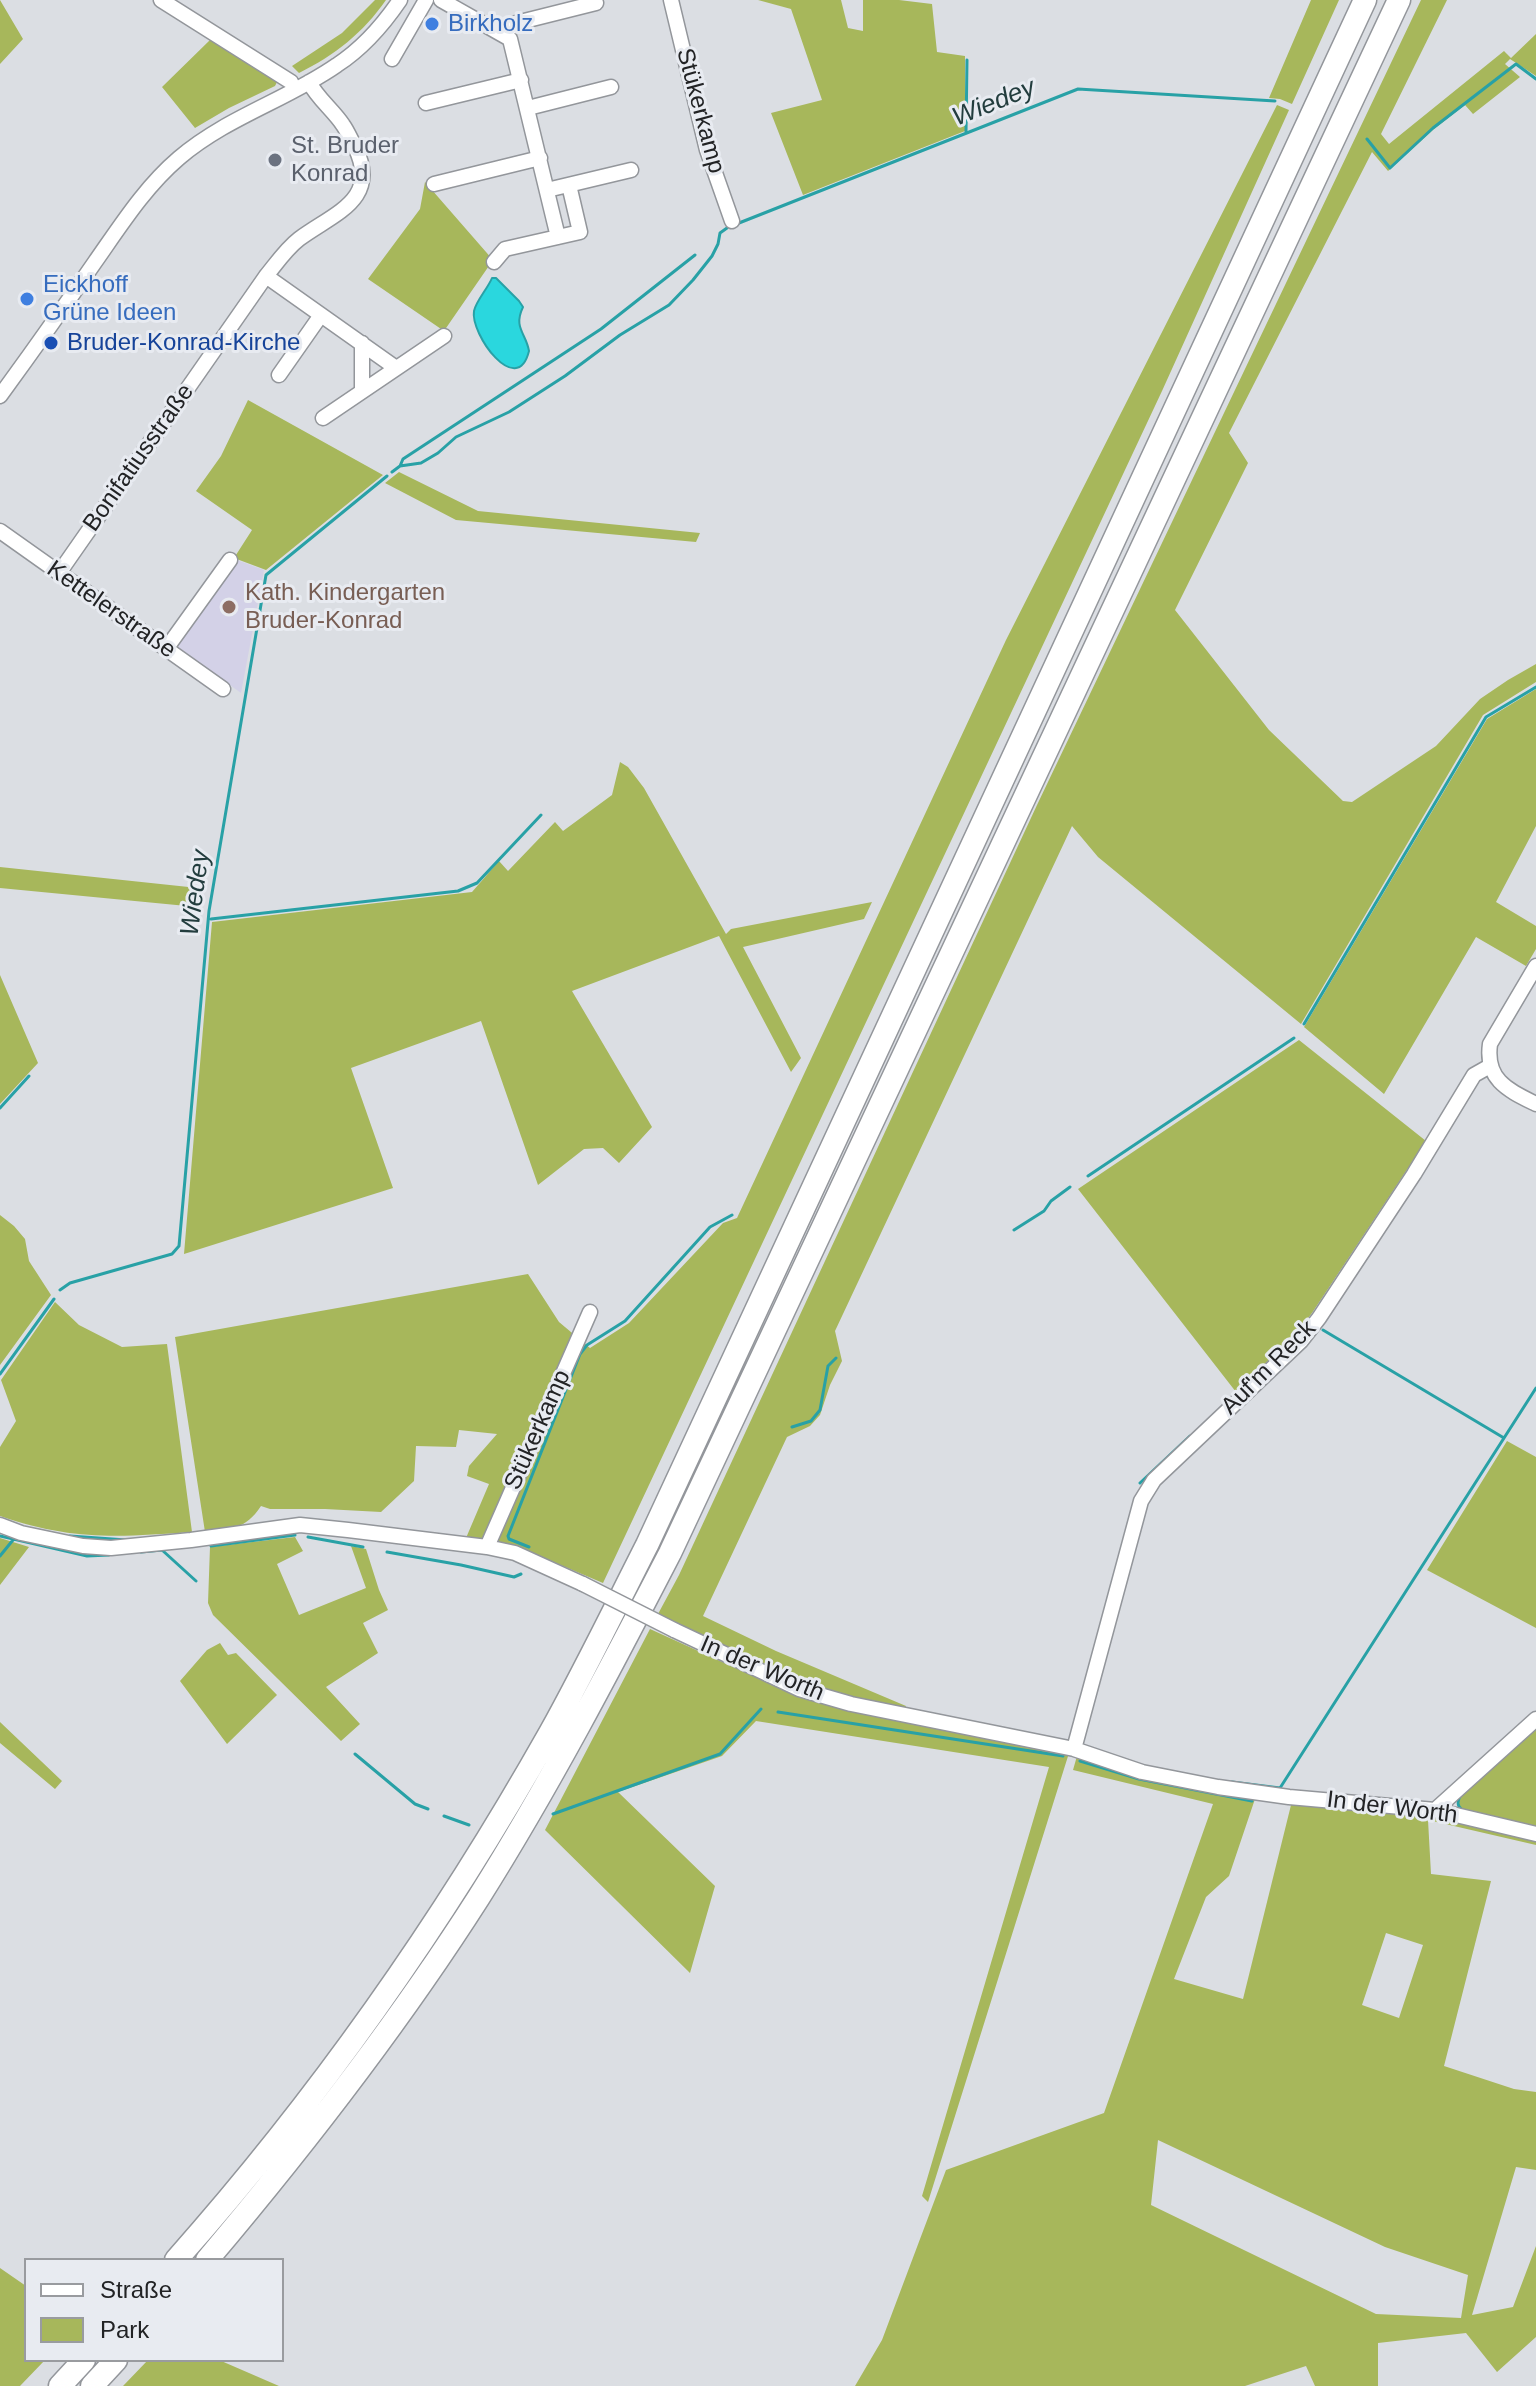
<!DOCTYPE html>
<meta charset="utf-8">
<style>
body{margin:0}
#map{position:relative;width:1536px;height:2386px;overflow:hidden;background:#dbdee3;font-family:Helvetica,sans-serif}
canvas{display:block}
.legend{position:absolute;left:24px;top:2258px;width:260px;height:104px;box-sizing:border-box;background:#e8ebf1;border:2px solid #999b9f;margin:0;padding:10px 14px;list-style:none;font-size:24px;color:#222325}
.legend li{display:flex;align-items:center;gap:16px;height:40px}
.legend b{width:40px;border:2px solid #999b9f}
</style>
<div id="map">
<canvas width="1536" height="2386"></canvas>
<ul class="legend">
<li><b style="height:10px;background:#fff"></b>Straße</li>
<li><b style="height:22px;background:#a7b75b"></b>Park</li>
</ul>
</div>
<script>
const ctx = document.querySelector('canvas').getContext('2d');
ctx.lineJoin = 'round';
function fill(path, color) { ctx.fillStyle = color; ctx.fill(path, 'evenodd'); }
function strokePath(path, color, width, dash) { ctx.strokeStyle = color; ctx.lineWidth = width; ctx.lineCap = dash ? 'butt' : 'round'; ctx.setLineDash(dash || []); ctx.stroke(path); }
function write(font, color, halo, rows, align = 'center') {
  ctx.font = font + ' Helvetica,sans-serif'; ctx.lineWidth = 6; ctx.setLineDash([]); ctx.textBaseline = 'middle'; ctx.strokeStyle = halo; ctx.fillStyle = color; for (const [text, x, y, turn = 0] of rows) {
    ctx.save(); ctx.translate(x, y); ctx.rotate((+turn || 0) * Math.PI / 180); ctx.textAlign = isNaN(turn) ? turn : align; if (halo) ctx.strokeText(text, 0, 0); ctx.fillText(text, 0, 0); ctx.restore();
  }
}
fill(new Path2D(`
 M 234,559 L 264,570 L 241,693 L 174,645 Z`), '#d3d1e7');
fill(new Path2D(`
 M 0,0 L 23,39 L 0,64 Z
 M 375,0 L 386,0 C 363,33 335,55 299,73 L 292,66 L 342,33 Z
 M 758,0 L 841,0 L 848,28 L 863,31 L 863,0 L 899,0 L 932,4 L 937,52 L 965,56 L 965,131 L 803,195 L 771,113 L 822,100 L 791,9 Z
 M 1311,0 L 1339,0 L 1292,104 L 1280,99 L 1269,98 Z
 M 1421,0 L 1447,0 L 1381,134 L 1389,144 L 1504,51 L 1511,58 L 1536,34 L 1536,76 L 1510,59 L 1505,64 L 1520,77 L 1473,114 L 1465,105 L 1434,129 L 1388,171 L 1372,152 L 1229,433 L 1248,463 L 1175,610 L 1269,730 L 1343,801 L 1352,802 L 1436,746 L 1480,699 L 1508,680 L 1536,664 L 1536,682 L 1483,715 L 1301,1024 L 1098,857 L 1072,826 L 835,1331 L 842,1361 L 830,1385 L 820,1415 L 810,1426 L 787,1437 L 703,1616 L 776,1651 L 906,1706 L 904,1711 L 801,1685 L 658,1614 L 679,1575 L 1037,805 Z
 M 210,40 L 277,77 L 278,80 L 275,86 L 229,108 L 195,128 L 162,87 Z
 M 1277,105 L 1289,110 L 1162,391 L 603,1583 L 511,1544 L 466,1538 L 489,1484 L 467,1476 L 469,1466 L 497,1434 L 459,1430 L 456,1447 L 416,1446 L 414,1481 L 381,1512 L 325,1509 L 270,1509 L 261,1506 C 245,1530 231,1529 205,1532 L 175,1337 L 528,1274 L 559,1322 L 590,1348 L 629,1323 L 723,1223 L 737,1218 L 1006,640 Z
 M 425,182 L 493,260 L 444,331 L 368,279 L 420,209 Z
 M 248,400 L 383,475 L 266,570 L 234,558 L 252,530 L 196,491 L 221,456 Z
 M 399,472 L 478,511 L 700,533 L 696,542 L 456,520 L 385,483 Z
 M 1536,689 L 1536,826 L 1496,902 L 1536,926 L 1536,949 L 1526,966 L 1476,937 L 1384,1094 L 1304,1027 L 1487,719 Z
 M 620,762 L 628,767 L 644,788 L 726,934 L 731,929 L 872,902 L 864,919 L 743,947 L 801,1058 L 791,1072 L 719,936 L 572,991 L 652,1127 L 619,1163 L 603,1148 L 584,1149 L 538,1185 L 481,1021 L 351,1068 L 393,1188 L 184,1254 L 212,922 L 472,892 L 499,861 L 508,871 L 555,822 L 563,831 L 612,795 Z
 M 0,867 L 198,888 L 197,907 L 0,888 Z
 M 0,975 L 38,1063 L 0,1104 Z
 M 1299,1040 L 1426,1141 L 1312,1313 L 1295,1335 L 1236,1392 L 1078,1189 Z
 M 0,1215 L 14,1226 L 25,1239 L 29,1261 L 51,1295 L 0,1365 Z
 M 55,1302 L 79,1325 L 122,1347 L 167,1344 L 192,1532 C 119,1537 72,1541 0,1516 L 0,1447 L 16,1421 L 1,1380 Z
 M 1507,1441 L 1536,1457 L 1536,1628 L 1427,1570 Z
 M 295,1537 L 303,1551 L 277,1564 L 299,1615 L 366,1588 L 351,1546 L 366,1549 L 379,1590 L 388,1610 L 363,1623 L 378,1653 L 326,1687 L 360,1724 L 341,1741 L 213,1615 L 208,1603 L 210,1547 Z
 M 0,1538 L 29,1547 L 0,1585 Z
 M 650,1629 L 797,1696 L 1069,1753 L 928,2202 L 922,2196 L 1049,1767 L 756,1721 L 722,1756 L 618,1792 L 715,1886 L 690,1973 L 545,1830 Z
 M 220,1643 L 228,1655 L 236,1653 L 277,1695 L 227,1744 L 180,1681 L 207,1650 Z
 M 0,1722 L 62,1781 L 55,1789 L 0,1743 Z
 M 1536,1728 L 1536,1828 L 1460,1808 L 1458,1802 L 1461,1797 Z
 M 1077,1756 L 1256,1796 L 1229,1876 L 1206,1897 L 1174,1979 L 1243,1999 L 1292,1801 L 1428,1814 L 1536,1837 L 1536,1845 L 1428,1820 L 1431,1874 L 1491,1881 L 1444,2066 L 1514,2089 L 1536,2092 L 1536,2170 L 1516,2167 L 1472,2315 L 1513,2307 L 1536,2246 L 1536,2337 L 1497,2372 L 1466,2333 L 1378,2343 L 1378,2386 L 1315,2386 L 1306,2366 L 1245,2386 L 855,2386 L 882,2340 L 946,2170 L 1104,2113 L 1213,1804 L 1073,1770 ZM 1386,1933 L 1423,1945 L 1399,2018 L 1362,2005 ZM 1158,2140 L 1385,2247 L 1468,2275 L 1461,2318 L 1376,2314 L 1151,2205 Z
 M 0,2268 L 26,2286 L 26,2360 L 45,2360 L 20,2386 L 0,2386 Z
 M 148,2360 L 219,2360 L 279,2386 L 123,2386 Z`), '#a7b75b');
const water = new Path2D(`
 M 492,278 L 496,278 L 519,301 L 523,307 C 513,328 526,333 529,351 C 517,399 470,334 474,311 C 476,301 488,288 492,278 Z`);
fill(water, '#2ad7de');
strokePath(water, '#28a1a6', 2);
strokePath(new Path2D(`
 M 966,132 L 967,60
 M 1367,139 L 1390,168 L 1433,128 L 1516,64 L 1536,79
 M 739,223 L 1078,89 L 1275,101
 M 400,466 L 403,459 L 601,329 L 695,255
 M 392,472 L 400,466 L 421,463 L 438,453 L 456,437 L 509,412 L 565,376 L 620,335 L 669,305 L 693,280 L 712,256 L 718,244 L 720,233 L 727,228
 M 211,919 L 458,891 L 477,883 L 541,815
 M 1304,1024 L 1486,717 L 1536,687
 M 0,1108 L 29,1076
 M 1088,1176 L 1294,1038
 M 1014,1230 L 1044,1211 L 1051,1201 L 1070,1187
 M 60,1290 L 70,1283 L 172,1254 L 179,1246 L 209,911 L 266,575 L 387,476
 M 1323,1330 L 1504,1438
 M 0,1374 L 54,1299
 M 792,1427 L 811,1421 L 820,1410 L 828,1366 L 836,1358
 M 1140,1483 L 1190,1436
 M 0,1536 L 87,1556 L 109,1555
 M 70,1536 L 126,1540
 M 308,1537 L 363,1547
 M 211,1546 L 295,1535
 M 529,1547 L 509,1539 L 508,1536 L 580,1354 L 587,1345 L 625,1321 L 710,1227 L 732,1215
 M 141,1552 L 162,1550 L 196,1581
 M 387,1552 L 461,1565 L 514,1577 L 521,1574
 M 0,1556 L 13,1540
 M 778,1712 L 1063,1756
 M 355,1754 L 415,1804 L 428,1809
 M 1080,1761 L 1139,1779 L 1252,1801
 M 1232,1782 L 1280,1788 L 1536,1388
 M 1460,1796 C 1457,1802 1457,1806 1462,1810
 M 553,1814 L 720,1754 L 761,1709
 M 444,1816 L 469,1825`), '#28a1a6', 3);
const minor = new Path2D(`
 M 161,0 L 291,82 L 294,89
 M 441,0 L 510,39 L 558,237
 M 671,0 L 707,150 L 732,221
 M 503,34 L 516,23 L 596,3
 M 392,59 L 426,0
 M 426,103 L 521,80
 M 528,108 L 611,87
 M 434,184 L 540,158
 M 547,190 L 631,170
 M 494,262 L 505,249 L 580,232 L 569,185
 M 266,276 L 396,368
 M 362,343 L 362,391
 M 279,375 L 321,315
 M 0,396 C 32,352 64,307 95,262 C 121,225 145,187 179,158 C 227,117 287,100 337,65 C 363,48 383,25 400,0
 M 323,418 L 444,336
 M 0,531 L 223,689
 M 59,573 L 266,276 C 276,264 286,249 299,239 C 334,213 381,200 355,147 C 351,140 348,132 343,125 C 333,110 318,99 309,82
 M 166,649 L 230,560
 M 1536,966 L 1490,1044 C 1485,1080 1508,1090 1536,1104
 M 0,1525 L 21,1533 L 83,1546 L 111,1548 L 191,1540 L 300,1525 L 348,1530 L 487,1547 L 515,1553 L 583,1584
 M 487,1547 L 590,1312
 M 674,1630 L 799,1689 L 851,1704 L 1074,1749 L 1142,1772 L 1218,1787 L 1289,1797 L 1435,1810 L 1536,1834
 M 1074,1749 L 1141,1501 L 1154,1480 L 1301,1341 L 1319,1318 L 1414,1174 L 1474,1075 L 1490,1066
 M 1435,1810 L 1536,1719`);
const highway = new Path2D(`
 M 176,2260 C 319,2099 444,1921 550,1733 C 584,1672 615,1608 647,1545 L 1365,0
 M 207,2260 C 305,2144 398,2024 479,1897 C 549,1786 610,1669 670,1553 L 1399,0
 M 60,2386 L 84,2360
 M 92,2386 L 116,2360`);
strokePath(minor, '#93969b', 17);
strokePath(highway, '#93969b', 25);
strokePath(minor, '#fff', 14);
strokePath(highway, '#fff', 22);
const minorBridge = new Path2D(`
 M 583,1584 L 674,1630`);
strokePath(minorBridge, '#93969b', 17, []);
strokePath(minorBridge, '#fff', 14);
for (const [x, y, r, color] of [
 [432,24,8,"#3f7fe0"],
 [275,160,8,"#6b7280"],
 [27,299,8,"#3f7fe0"],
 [51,343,8,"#1a4fb4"],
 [229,607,8,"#8d6e63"]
]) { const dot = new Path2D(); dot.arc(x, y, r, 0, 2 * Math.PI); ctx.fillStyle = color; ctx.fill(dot); strokePath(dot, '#e8ebf1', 3); }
write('24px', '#366cbe', '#e8ebf1', [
 ["Birkholz",448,24],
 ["Eickhoff",43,285],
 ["Grüne Ideen",43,313]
], 'left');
write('24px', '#222325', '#e8ebf1', [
 ["Stükerkamp",700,111,75],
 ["Bonifatiusstraße",139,458,-55],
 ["Kettelerstraße",111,610,35],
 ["Auf'm Reck",1269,1368,-45],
 ["Stükerkamp",538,1430,-66],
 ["In der Worth",762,1669,23],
 ["In der Worth",1392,1808,7]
]);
write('24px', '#5b616d', '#e8ebf1', [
 ["St. Bruder",291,146],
 ["Konrad",291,174]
], 'left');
write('24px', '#164399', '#e8ebf1', [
 ["Bruder-Konrad-Kirche",67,343]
], 'left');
write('24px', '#785e54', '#e8ebf1', [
 ["Kath. Kindergarten",245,593],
 ["Bruder-Konrad",245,621]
], 'left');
write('italic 26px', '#233d3e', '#e8ebf1', [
 ["Wiedey",994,103,-22],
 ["Wiedey",196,893,-82]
]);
</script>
